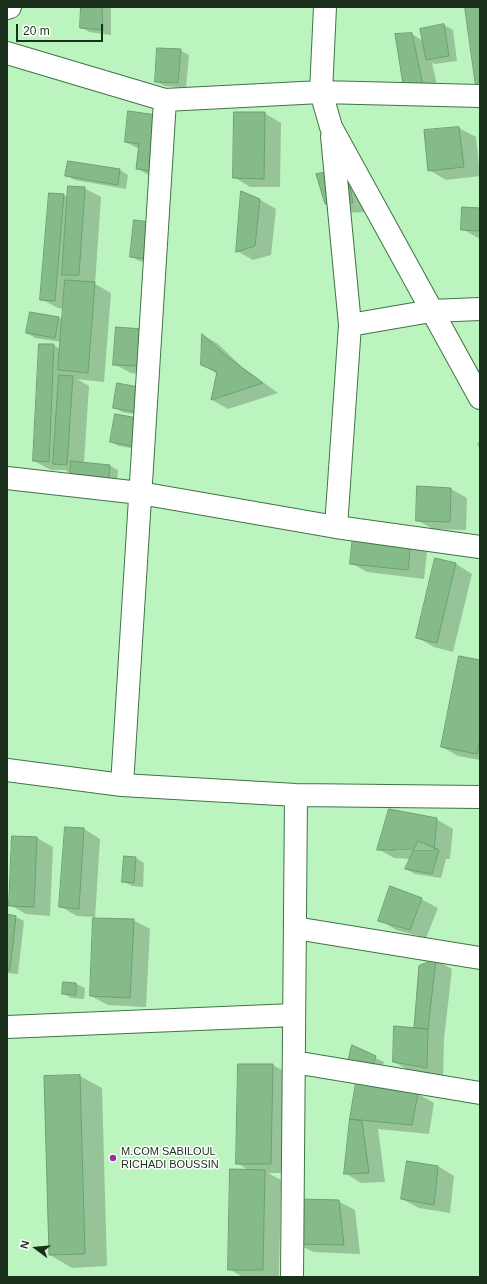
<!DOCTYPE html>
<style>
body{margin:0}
#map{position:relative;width:487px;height:1284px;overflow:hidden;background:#bcf4bf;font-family:Helvetica,sans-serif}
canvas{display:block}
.frame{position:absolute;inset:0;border:8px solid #1b301c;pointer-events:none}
.north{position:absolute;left:16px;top:1228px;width:40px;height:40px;-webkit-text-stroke:3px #fff;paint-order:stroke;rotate:286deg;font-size:11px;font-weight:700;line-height:16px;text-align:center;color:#1b301c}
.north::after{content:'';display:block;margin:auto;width:14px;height:18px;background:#1b301c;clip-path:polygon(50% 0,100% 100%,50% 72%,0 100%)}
.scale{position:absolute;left:16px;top:24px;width:87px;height:18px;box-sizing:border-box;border:2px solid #1b301c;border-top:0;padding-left:5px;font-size:12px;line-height:14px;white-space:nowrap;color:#1b301c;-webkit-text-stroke:3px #fff;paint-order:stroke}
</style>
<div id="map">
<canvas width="487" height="1284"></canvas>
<div class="frame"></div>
<div class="north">N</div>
<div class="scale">20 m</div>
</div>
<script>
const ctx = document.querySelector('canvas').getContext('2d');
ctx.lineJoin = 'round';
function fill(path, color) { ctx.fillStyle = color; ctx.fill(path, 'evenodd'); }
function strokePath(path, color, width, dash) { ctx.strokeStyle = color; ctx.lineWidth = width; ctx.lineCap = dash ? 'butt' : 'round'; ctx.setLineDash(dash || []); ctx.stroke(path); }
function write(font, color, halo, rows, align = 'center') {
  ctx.font = font + ' Helvetica,sans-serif'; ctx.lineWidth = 3; ctx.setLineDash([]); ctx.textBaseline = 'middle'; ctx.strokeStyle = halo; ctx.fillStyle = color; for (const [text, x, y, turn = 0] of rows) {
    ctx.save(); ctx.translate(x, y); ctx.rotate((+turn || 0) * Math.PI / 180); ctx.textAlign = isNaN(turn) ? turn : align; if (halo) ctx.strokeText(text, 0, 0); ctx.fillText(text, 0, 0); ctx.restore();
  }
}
fill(new Path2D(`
 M 82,7 L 111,7 L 111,35 L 89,32 L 81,27 Z
 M 444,25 L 453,30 L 457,61 L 435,64 L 432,63 L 439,94 L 422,98 L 412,34 L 423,41 Z
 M 180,50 L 189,55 L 186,88 L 165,86 L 156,82 Z
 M 129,113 L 153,178 L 137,168 L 139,149 L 126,142 Z
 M 264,113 L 281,123 L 280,187 L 250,187 L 234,177 Z
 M 459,128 L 476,137 L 480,176 L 446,180 L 429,170 L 425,131 Z
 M 120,170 L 128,175 L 126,189 L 75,180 L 66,175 Z
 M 347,170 L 369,212 L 342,213 L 325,203 Z
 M 84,188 L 101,197 L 95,284 L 111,293 L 104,382 L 77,379 L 89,386 L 84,463 L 110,466 L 118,470 L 117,483 L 70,473 L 65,470 L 51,470 L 34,461 L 54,345 L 61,350 L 62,342 L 35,338 L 27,333 L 31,313 L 59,318 L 63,320 L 64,309 L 58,308 L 41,299 L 63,195 L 68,197 Z
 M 259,199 L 276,209 L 271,255 L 253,260 L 237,251 Z
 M 480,209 L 480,239 L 462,229 Z
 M 151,223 L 156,263 L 139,261 L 131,256 Z
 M 117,328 L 156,375 L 131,373 L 114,364 Z
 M 203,335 L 218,344 L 242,367 L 278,393 L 228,409 L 212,400 L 217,374 L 202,364 Z
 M 117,385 L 143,416 L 122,412 L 114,407 Z
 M 137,419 L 141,450 L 119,446 L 111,442 Z
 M 480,442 L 480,451 L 477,443 Z
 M 451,489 L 467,498 L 466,530 L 433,529 L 417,520 Z
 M 411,542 L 427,552 L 424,579 L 367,572 L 351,563 Z
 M 456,564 L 472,574 L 453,652 L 434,647 L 418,638 Z
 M 480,661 L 480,760 L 458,756 L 442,747 Z
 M 436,819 L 453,829 L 450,859 L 446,859 L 441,878 L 415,874 L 406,869 L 411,859 L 394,858 L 378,849 ZM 396,849 L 439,849 L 439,851 L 396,851 Z
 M 66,828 L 84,829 L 100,839 L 95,919 L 133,920 L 150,929 L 146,1007 L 108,1005 L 91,996 L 94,917 L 77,916 L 61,907 Z
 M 37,838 L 53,847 L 50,916 L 26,914 L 10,905 Z
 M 125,857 L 136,858 L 144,863 L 143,887 L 132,886 L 123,881 Z
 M 421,899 L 438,908 L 426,938 L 396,930 L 380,920 Z
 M 7,915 L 16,917 L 24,921 L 18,974 L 7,973 Z
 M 436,960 L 452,969 L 444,1039 L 443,1077 L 410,1071 L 394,1062 L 415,1029 Z
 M 64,983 L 76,984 L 85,988 L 84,999 L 71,998 L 63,993 Z
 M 353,1047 L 384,1062 L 380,1072 Z
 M 273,1065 L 289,1074 L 287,1173 L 268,1173 L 281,1180 L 279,1277 L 243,1277 L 229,1269 L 250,1171 L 237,1163 Z
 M 80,1076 L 102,1088 L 107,1266 L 72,1268 L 50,1255 L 45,1077 Z
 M 357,1084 L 418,1094 L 434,1103 L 429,1134 L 378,1129 L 385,1182 L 361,1183 L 345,1173 Z
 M 408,1162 L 438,1166 L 454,1176 L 450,1213 L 419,1208 L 402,1199 Z
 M 338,1201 L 355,1210 L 360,1254 L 313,1252 L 296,1243 Z`), '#0003');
const building = new Path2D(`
 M 81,7 L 102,7 L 103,30 L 80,28 Z
 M 465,7 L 480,7 L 480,85 L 476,86 Z
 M 444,24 L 449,56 L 426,60 L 420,29 Z
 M 412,33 L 423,85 L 404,90 L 395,34 Z
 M 157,48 L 181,49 L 178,83 L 155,82 Z
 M 128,111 L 157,115 L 151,171 L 136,169 L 139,144 L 125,142 Z
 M 234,112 L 265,112 L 264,179 L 233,178 Z
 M 459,127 L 464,167 L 428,171 L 424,130 Z
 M 68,161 L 120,169 L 118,185 L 65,176 Z
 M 347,169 L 353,203 L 325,204 L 316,174 Z
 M 68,186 L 85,187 L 79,275 L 62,275 Z
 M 241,191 L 260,199 L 255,246 L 236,252 Z
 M 49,193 L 64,194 L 55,301 L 40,300 Z
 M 462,207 L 480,208 L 480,231 L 461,230 Z
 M 134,220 L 151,222 L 147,259 L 130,257 Z
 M 65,280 L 95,282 L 88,373 L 58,370 Z
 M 30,312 L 59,317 L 55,338 L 26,333 Z
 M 116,327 L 142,329 L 139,366 L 113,365 Z
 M 202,334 L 226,356 L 263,383 L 211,400 L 217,372 L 201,365 Z
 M 39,344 L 54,344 L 49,462 L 33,461 Z
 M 59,375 L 73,376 L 67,465 L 53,464 Z
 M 117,383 L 139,387 L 135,412 L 113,408 Z
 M 115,414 L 138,418 L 132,446 L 110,442 Z
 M 71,461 L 110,465 L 109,479 L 70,476 Z
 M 417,486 L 451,488 L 450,522 L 416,521 Z
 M 353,535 L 411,541 L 408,570 L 350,564 Z
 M 435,558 L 456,563 L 437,643 L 416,638 Z
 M 459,656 L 480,660 L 480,739 L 477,754 L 441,747 Z
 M 389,809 L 437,818 L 434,850 L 377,850 Z
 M 65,827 L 84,828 L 79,909 L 59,907 Z
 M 12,836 L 37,837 L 34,907 L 9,906 Z
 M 418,841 L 439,850 L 432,874 L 405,869 Z
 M 124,856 L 136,857 L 134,883 L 122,882 Z
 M 390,886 L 422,898 L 410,930 L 378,921 Z
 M 7,914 L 16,916 L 10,970 L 7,970 Z
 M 93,918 L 134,919 L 130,998 L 90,996 Z
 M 436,959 L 428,1029 L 414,1028 L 419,966 Z
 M 63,982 L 76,983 L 76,995 L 62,994 Z
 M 394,1026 L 428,1029 L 427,1068 L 393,1062 Z
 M 352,1045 L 376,1056 L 372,1068 L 347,1066 Z
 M 238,1064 L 273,1064 L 271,1164 L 236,1164 Z
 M 80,1075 L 85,1254 L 49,1255 L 44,1076 Z
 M 356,1083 L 418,1093 L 412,1125 L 350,1119 Z
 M 350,1119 L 362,1121 L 369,1173 L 344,1174 Z
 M 407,1161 L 438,1166 L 434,1205 L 401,1199 Z
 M 230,1169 L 265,1170 L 263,1270 L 228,1270 Z
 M 299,1199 L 339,1200 L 344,1245 L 295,1244 Z`);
fill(building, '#85ba89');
strokePath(building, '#6ca070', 1);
const minor = new Path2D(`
 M 325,7 L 321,92 L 331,127 L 480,398
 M 7,8 L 10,7
 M 7,53 L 165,100 L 321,92 L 480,96
 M 332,136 L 350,325 L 336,527
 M 350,325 L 431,311 L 480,309
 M 7,478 L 140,493 L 336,527 L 480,547
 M 7,770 L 122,785 L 296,795 L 480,797
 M 122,785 L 165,100
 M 295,928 L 480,958
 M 7,1027 L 294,1015
 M 294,1062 L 480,1093
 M 292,1277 L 296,795`);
strokePath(minor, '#417446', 24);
strokePath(minor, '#fff', 22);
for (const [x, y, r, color] of [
 [113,1158,4,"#96339a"]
]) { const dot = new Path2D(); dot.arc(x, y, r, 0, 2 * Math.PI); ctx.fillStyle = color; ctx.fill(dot); strokePath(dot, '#fff', 1.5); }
write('11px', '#1b301c', '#fff', [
 ["M.COM SABILOUL",121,1152],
 ["RICHADI BOUSSIN",121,1165]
], 'left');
</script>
